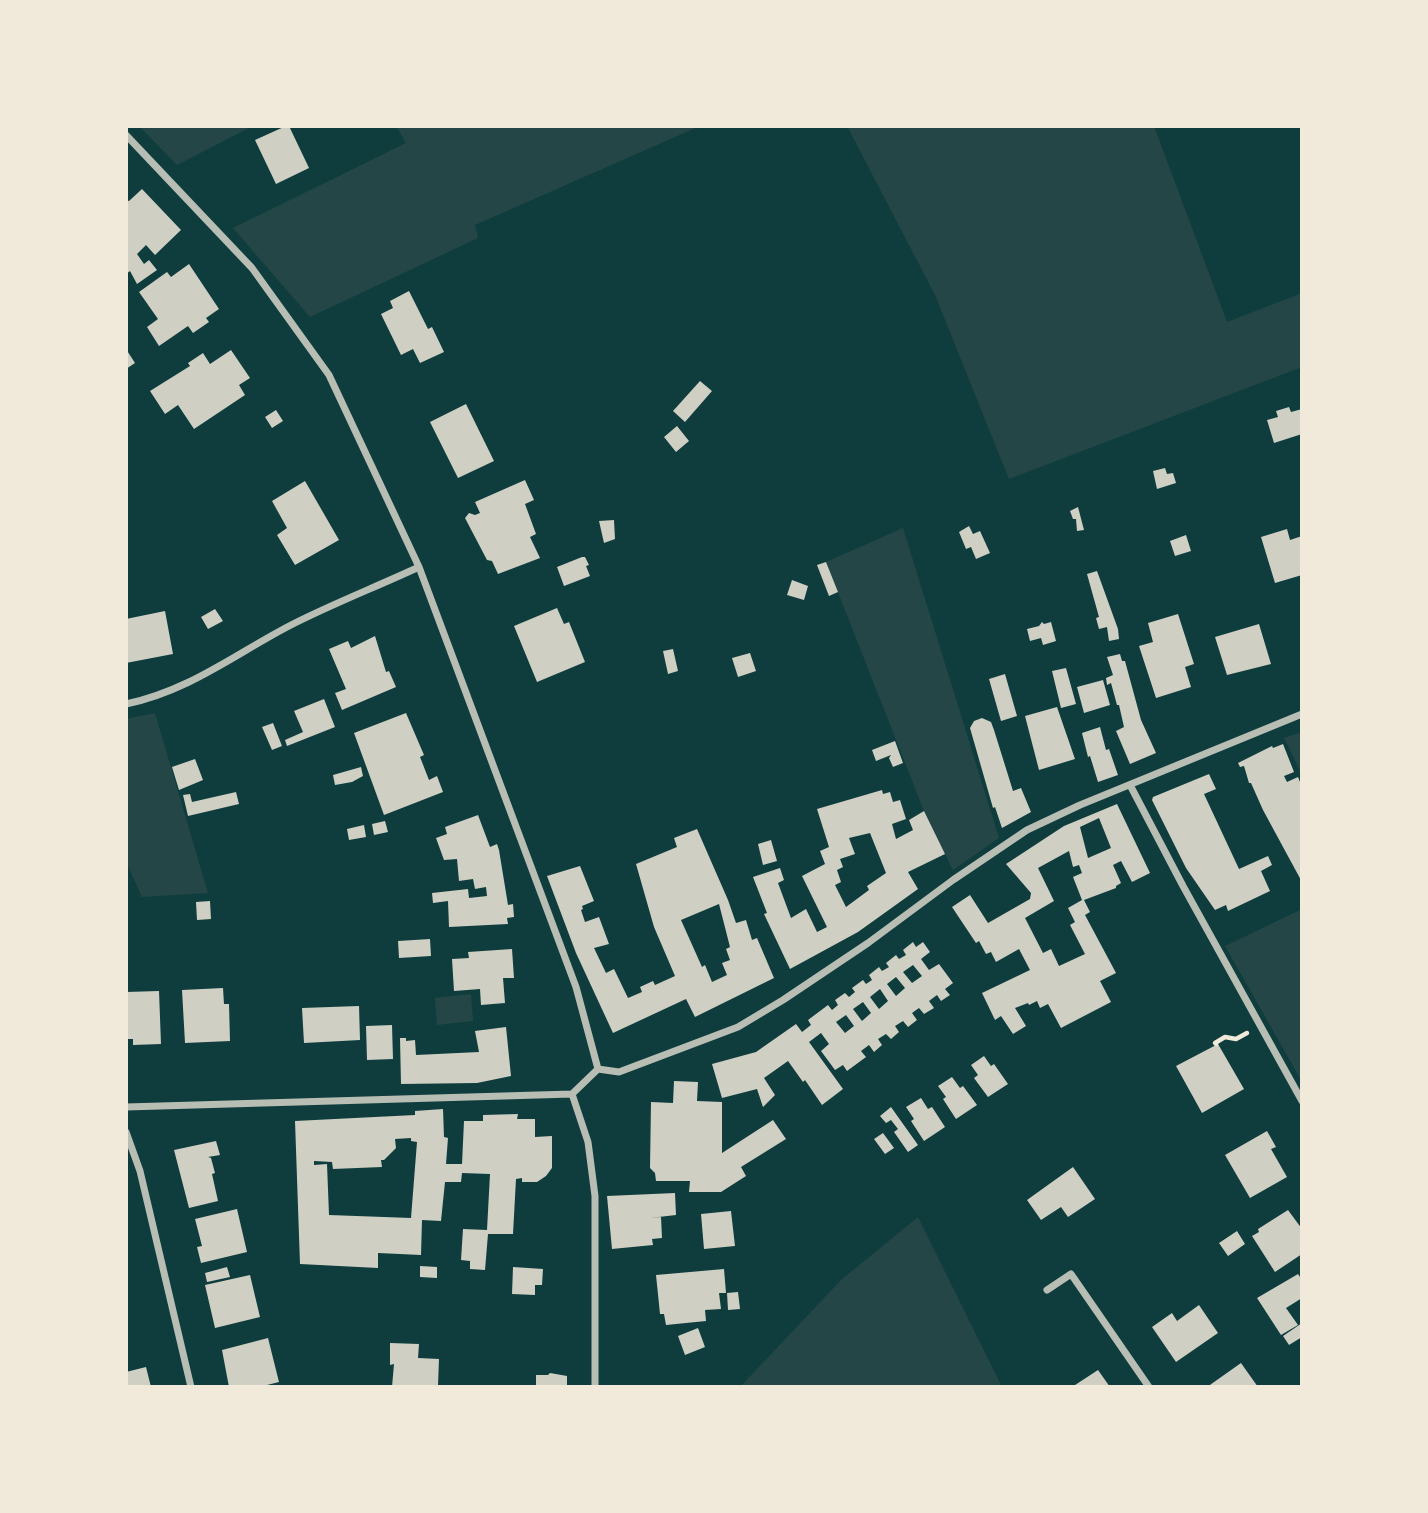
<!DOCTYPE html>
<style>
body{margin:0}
#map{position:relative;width:1428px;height:1513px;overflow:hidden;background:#0f3d3e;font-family:"Source Serif 4",serif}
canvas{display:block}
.frame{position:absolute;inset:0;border:128px solid #f1e9da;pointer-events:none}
</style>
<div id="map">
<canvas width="1428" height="1513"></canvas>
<div class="frame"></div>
</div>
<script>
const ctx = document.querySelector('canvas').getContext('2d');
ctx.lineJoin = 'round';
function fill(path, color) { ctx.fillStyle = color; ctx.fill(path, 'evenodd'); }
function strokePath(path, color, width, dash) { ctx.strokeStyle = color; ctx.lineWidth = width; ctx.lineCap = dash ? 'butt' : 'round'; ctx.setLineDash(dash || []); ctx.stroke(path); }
fill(new Path2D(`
 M 139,126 L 253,126 L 177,165 Z
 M 396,126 L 700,126 L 475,225 L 478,238 L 310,317 L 233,228 L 406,143 Z
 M 847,126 L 1154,126 L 1227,322 L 1302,293 L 1302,367 L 1009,479 L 935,295 Z
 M 903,528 L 999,838 L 953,870 L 924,811 L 826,562 Z
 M 155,713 L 208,893 L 142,897 L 126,862 L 126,719 Z
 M 1302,732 L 1302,775 L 1284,738 Z
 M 1302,909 L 1302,1080 L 1301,1080 L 1225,946 Z
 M 471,994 L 473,1021 L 437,1025 L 435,998 Z
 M 918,1217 L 1002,1387 L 740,1387 L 841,1280 Z`), '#244646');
fill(new Path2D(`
 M 286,126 L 289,126 L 309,168 L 276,184 L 255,140 Z
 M 142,189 L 181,230 L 155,255 L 146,245 L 137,254 L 144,264 L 149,260 L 157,270 L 137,284 L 130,271 L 126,274 L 126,200 L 129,201 Z
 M 189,264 L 219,309 L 206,318 L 209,322 L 193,333 L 188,326 L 159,346 L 147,327 L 158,319 L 139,292 L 167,272 L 171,277 Z
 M 409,291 L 428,329 L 432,327 L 444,352 L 420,363 L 413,349 L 401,355 L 381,314 L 393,308 L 390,301 Z
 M 126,349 L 135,363 L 126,369 Z
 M 231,350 L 250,378 L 239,385 L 245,395 L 194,429 L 178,405 L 165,414 L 150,391 L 190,366 L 188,363 L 203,353 L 210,364 Z
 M 700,381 L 712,391 L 685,422 L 673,411 Z
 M 466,404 L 494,461 L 458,478 L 430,422 Z
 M 1289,407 L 1291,412 L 1302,409 L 1302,434 L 1274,443 L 1267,420 L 1278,417 L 1276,411 Z
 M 276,410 L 283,421 L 272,428 L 265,417 Z
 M 677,426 L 689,441 L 676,452 L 664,437 Z
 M 1165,468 L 1167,474 L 1173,473 L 1176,483 L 1157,489 L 1153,471 Z
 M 525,480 L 534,500 L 525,504 L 536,534 L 530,537 L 540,558 L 498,574 L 492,561 L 487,560 L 465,518 L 469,513 L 475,515 L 480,513 L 475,502 Z
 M 305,481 L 339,540 L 295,565 L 277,535 L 287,528 L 272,501 Z
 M 1078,507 L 1084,530 L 1077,531 L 1076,519 L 1073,519 L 1070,511 Z
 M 614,520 L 615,539 L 604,543 L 599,521 Z
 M 969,526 L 973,534 L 980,531 L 990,553 L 976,559 L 971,547 L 966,549 L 959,532 Z
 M 1287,529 L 1290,540 L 1302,536 L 1302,575 L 1275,583 L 1261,537 Z
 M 1186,535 L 1191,551 L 1175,556 L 1170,541 Z
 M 582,557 L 585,557 L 589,565 L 586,566 L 590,576 L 564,586 L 557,567 Z
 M 826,562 L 838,592 L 829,596 L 817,565 Z
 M 1097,571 L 1118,629 L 1119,639 L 1109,641 L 1107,627 L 1099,629 L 1096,618 L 1099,617 L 1087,574 Z
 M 792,580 L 808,586 L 804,600 L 787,595 Z
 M 557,608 L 564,624 L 569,622 L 585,662 L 537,682 L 514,626 Z
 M 215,609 L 223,621 L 208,629 L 201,617 Z
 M 165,611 L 173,654 L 126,663 L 126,619 Z
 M 1178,614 L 1194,664 L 1185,667 L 1191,687 L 1156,698 L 1139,646 L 1153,642 L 1148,623 Z
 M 1042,622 L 1044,624 L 1051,622 L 1056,641 L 1043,645 L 1041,638 L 1030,641 L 1027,629 L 1039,626 Z
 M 1259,624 L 1271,664 L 1227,675 L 1215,637 Z
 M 375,636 L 386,672 L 389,671 L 396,687 L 342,710 L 335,693 L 346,689 L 329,649 L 348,641 L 351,648 Z
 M 673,649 L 678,671 L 668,674 L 663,651 Z
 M 750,653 L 756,671 L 738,677 L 732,658 Z
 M 1120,654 L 1122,661 L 1125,661 L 1141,720 L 1156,753 L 1130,764 L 1116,731 L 1124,727 L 1119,705 L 1117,705 L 1111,683 L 1107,685 L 1106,678 L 1113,675 L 1107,657 Z
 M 1066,668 L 1076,704 L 1061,708 L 1052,671 Z
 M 1005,674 L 1017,716 L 1001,721 L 989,679 Z
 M 1103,680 L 1110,705 L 1084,713 L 1077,687 Z
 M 324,699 L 335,727 L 287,746 L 285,740 L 303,732 L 294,711 Z
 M 1057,707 L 1075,759 L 1039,770 L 1025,716 Z
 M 406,713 L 424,755 L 420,757 L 429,780 L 437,776 L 443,792 L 384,815 L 354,733 Z
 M 982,718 L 991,722 L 994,730 L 1013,791 L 1021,788 L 1031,812 L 1002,828 L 995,807 L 993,808 L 970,728 L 974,721 Z
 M 273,723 L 282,746 L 272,750 L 262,727 Z
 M 1100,727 L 1106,750 L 1109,749 L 1118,775 L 1098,782 L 1090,756 L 1088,757 L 1082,733 Z
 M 895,741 L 903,763 L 893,767 L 889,758 L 891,755 L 876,761 L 872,750 Z
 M 1283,744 L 1294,772 L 1284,776 L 1287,782 L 1298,777 L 1302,787 L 1302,882 L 1263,810 L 1251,783 L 1249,783 L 1244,766 L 1240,767 L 1238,763 L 1272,746 L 1273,748 Z
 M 195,759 L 203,780 L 179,790 L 172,767 Z
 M 361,767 L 363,776 L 352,782 L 335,785 L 333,775 Z
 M 1209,774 L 1216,789 L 1204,794 L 1239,869 L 1268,856 L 1272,865 L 1261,871 L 1270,891 L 1228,911 L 1226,905 L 1215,910 L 1186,868 L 1152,800 L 1153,797 Z
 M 882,790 L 883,794 L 890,792 L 893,802 L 900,800 L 906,819 L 892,824 L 896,839 L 913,830 L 909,820 L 924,811 L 945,854 L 908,872 L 918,889 L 858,932 L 790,969 L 764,914 L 767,913 L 753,877 L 780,868 L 784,880 L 778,883 L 791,918 L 806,909 L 817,932 L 827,927 L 802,876 L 825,864 L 820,851 L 829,847 L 817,809 ZM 870,833 L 886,873 L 867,886 L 869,890 L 846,907 L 835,885 L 841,882 L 837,870 L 843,867 L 840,859 L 855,854 L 849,838 Z
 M 236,792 L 239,804 L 188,816 L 183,795 L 190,794 L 192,802 Z
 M 1117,804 L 1150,873 L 1132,882 L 1121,861 L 1113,865 L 1121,883 L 1116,886 L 1116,888 L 1084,900 L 1090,912 L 1085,915 L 1116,973 L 1100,981 L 1111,1002 L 1061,1028 L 1048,1004 L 1040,1008 L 1037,1001 L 1029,1005 L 1028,1003 L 1015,1008 L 1026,1026 L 1013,1034 L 1001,1016 L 995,1020 L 982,993 L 1030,970 L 1019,949 L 996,962 L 991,952 L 986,954 L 979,941 L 976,943 L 952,907 L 970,895 L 988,923 L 1030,899 L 1031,893 L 1006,864 L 1064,826 ZM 1099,818 L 1111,848 L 1088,858 L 1080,827 ZM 1069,851 L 1073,867 L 1079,865 L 1082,873 L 1073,877 L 1082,900 L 1068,908 L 1075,922 L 1070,925 L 1085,954 L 1059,966 L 1051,949 L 1043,953 L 1025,918 L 1054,901 L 1038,868 Z
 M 478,815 L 490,847 L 497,844 L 499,850 L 508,905 L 513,904 L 514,917 L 507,918 L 508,924 L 449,927 L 448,901 L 433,903 L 432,893 L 468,889 L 469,898 L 487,896 L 486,887 L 475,889 L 473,879 L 459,881 L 457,859 L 444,860 L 436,838 L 447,834 L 445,827 Z
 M 385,821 L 388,832 L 374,835 L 372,824 Z
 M 364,825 L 366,837 L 349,840 L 347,829 Z
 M 697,829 L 728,900 L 736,923 L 746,920 L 752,940 L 757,938 L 774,978 L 695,1017 L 686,999 L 613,1033 L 576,953 L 547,876 L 580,866 L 594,901 L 582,906 L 583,909 L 581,910 L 585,922 L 599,917 L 609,944 L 594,948 L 606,973 L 614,969 L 628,998 L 642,992 L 640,987 L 653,981 L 655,985 L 675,976 L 654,927 L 636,864 L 677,847 L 674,838 ZM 719,904 L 730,947 L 726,949 L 730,960 L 722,963 L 727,975 L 712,982 L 705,965 L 702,967 L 681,920 Z
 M 771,840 L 777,861 L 763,865 L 758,844 Z
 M 210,901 L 211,919 L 197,920 L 196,902 Z
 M 430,939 L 431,956 L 399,958 L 398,941 Z
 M 913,942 L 916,947 L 923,942 L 930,952 L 921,959 L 929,970 L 939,964 L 953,983 L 945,989 L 950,995 L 941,1001 L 937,995 L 929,1001 L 934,1008 L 924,1014 L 919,1008 L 912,1013 L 917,1020 L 908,1027 L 903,1021 L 895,1026 L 899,1032 L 891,1039 L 886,1034 L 878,1039 L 882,1045 L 874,1052 L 869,1045 L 861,1051 L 866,1057 L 847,1071 L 843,1065 L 835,1070 L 821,1051 L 829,1044 L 821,1033 L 809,1042 L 843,1089 L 822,1105 L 805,1080 L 803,1082 L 788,1061 L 764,1078 L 775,1095 L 763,1107 L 757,1089 L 722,1098 L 712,1064 L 756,1052 L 796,1024 L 802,1032 L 811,1025 L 808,1020 L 828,1005 L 832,1010 L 838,1005 L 835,1000 L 845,993 L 849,997 L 855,992 L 852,988 L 863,980 L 866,984 L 872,980 L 869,975 L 879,967 L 882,971 L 889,967 L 886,963 L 896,955 L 899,959 L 906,955 L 903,950 ZM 913,965 L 922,976 L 912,983 L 903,972 ZM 896,977 L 905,988 L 896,996 L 887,984 ZM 880,989 L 888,1001 L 879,1009 L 870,997 ZM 863,1002 L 871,1013 L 862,1021 L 853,1009 ZM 846,1015 L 854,1026 L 845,1033 L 836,1022 Z
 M 512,949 L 514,978 L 503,978 L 505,1003 L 481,1005 L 480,989 L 454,991 L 452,959 L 469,958 L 468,952 Z
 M 223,988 L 224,1004 L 229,1004 L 230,1041 L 185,1043 L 182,990 Z
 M 159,991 L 161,1044 L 133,1045 L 133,1039 L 126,1039 L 126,992 Z
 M 359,1006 L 360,1040 L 304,1043 L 302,1008 Z
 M 392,1025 L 393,1059 L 367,1060 L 366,1026 Z
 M 506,1027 L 511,1076 L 477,1083 L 401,1084 L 400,1038 L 406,1038 L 406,1041 L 415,1040 L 416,1055 L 479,1052 L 475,1031 Z
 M 1218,1044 L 1244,1089 L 1202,1113 L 1176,1066 Z
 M 984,1056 L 991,1066 L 994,1064 L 1008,1084 L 988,1097 L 974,1078 L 978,1075 L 971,1065 Z
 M 952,1077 L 960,1088 L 963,1086 L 977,1105 L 956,1119 L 943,1099 L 946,1097 L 938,1086 Z
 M 674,1081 L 698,1082 L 697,1101 L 722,1102 L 722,1153 L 773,1120 L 786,1139 L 741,1167 L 746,1176 L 721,1192 L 689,1192 L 690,1181 L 656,1181 L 655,1173 L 650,1168 L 651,1102 L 673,1103 Z
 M 921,1098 L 928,1109 L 932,1107 L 945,1127 L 924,1141 L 911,1121 L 914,1119 L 906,1107 Z
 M 891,1107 L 918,1145 L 908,1152 L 894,1132 L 898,1129 L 891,1120 L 886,1123 L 880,1116 Z
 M 443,1109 L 444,1137 L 448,1138 L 446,1164 L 462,1164 L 464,1121 L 483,1121 L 483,1115 L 518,1114 L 517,1119 L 535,1119 L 535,1137 L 552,1136 L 552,1168 L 546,1176 L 537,1182 L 522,1182 L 522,1178 L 516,1179 L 513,1234 L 488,1234 L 485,1270 L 470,1269 L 470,1261 L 461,1260 L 463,1229 L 487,1230 L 490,1174 L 462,1173 L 461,1182 L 445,1182 L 441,1221 L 422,1220 L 421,1255 L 378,1253 L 378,1268 L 300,1264 L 295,1121 L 415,1115 L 415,1111 ZM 411,1138 L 411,1141 L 417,1142 L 411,1218 L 329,1215 L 327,1164 L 314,1165 L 314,1161 L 332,1162 L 333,1169 L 382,1167 L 381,1160 L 384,1160 L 396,1148 L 395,1139 Z
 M 1267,1131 L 1276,1147 L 1271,1149 L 1287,1177 L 1250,1198 L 1225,1155 Z
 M 883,1133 L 894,1148 L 885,1154 L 874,1139 Z
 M 216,1141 L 220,1155 L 208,1157 L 211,1158 L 215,1173 L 212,1174 L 218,1201 L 189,1208 L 174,1150 Z
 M 1073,1167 L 1095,1199 L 1068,1217 L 1061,1207 L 1041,1220 L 1027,1200 Z
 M 675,1193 L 676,1215 L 650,1218 L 661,1217 L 662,1238 L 652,1239 L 653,1245 L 612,1249 L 607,1196 Z
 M 237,1209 L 247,1252 L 201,1263 L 197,1247 L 202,1246 L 195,1219 Z
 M 1288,1210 L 1302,1229 L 1302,1254 L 1275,1272 L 1252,1236 L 1259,1232 L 1258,1229 Z
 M 731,1211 L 735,1246 L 704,1249 L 701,1214 Z
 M 1237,1231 L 1245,1244 L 1228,1256 L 1219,1243 Z
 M 420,1266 L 437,1267 L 437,1278 L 420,1277 Z
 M 227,1267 L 230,1277 L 207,1282 L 205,1273 Z
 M 513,1267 L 543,1269 L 542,1285 L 535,1285 L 535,1295 L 512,1294 Z
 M 724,1269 L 726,1293 L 719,1293 L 721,1309 L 705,1310 L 706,1321 L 666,1325 L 664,1314 L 660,1314 L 656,1275 Z
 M 1298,1274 L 1302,1280 L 1302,1298 L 1286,1308 L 1298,1325 L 1281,1335 L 1257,1298 Z
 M 250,1275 L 260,1317 L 215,1328 L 205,1285 Z
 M 738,1292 L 740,1309 L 728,1310 L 727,1293 Z
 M 1199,1305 L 1218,1333 L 1176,1362 L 1152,1327 L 1172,1313 L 1177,1321 Z
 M 1302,1323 L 1302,1337 L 1289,1345 L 1283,1336 Z
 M 698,1328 L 705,1347 L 685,1355 L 678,1336 Z
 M 268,1338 L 279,1382 L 259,1387 L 229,1387 L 222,1350 Z
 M 390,1343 L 419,1344 L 418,1358 L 439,1359 L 438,1385 L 392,1387 L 394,1364 L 390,1365 Z
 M 1241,1363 L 1258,1387 L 1207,1387 Z
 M 146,1367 L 151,1387 L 126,1387 L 126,1372 Z
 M 1098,1370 L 1110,1387 L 1072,1387 Z
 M 550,1373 L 567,1376 L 567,1387 L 536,1387 L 536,1375 L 548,1375 Z`), '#cfcfc3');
strokePath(new Path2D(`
 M 1216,1044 L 1215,1043 L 1225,1037 L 1236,1039 L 1247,1033`), '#f1e9da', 4.5);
strokePath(new Path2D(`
 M 126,135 L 252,268 L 329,375 L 419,567 L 576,987 L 598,1069
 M 126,704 C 189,691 235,654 291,625 C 332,604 376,587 419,567
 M 1130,785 L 1183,886 L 1302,1101
 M 598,1069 L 619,1072 L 738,1027 L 783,1000 L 868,943 L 953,880 L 1027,830 L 1080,805 L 1302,714
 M 572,1094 L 588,1142 L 595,1196 L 595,1387
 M 126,1107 L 572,1094 L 598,1069
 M 126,1132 L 140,1171 L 191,1387
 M 1047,1290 L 1071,1274 L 1149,1387`), '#b8beb3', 7);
</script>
